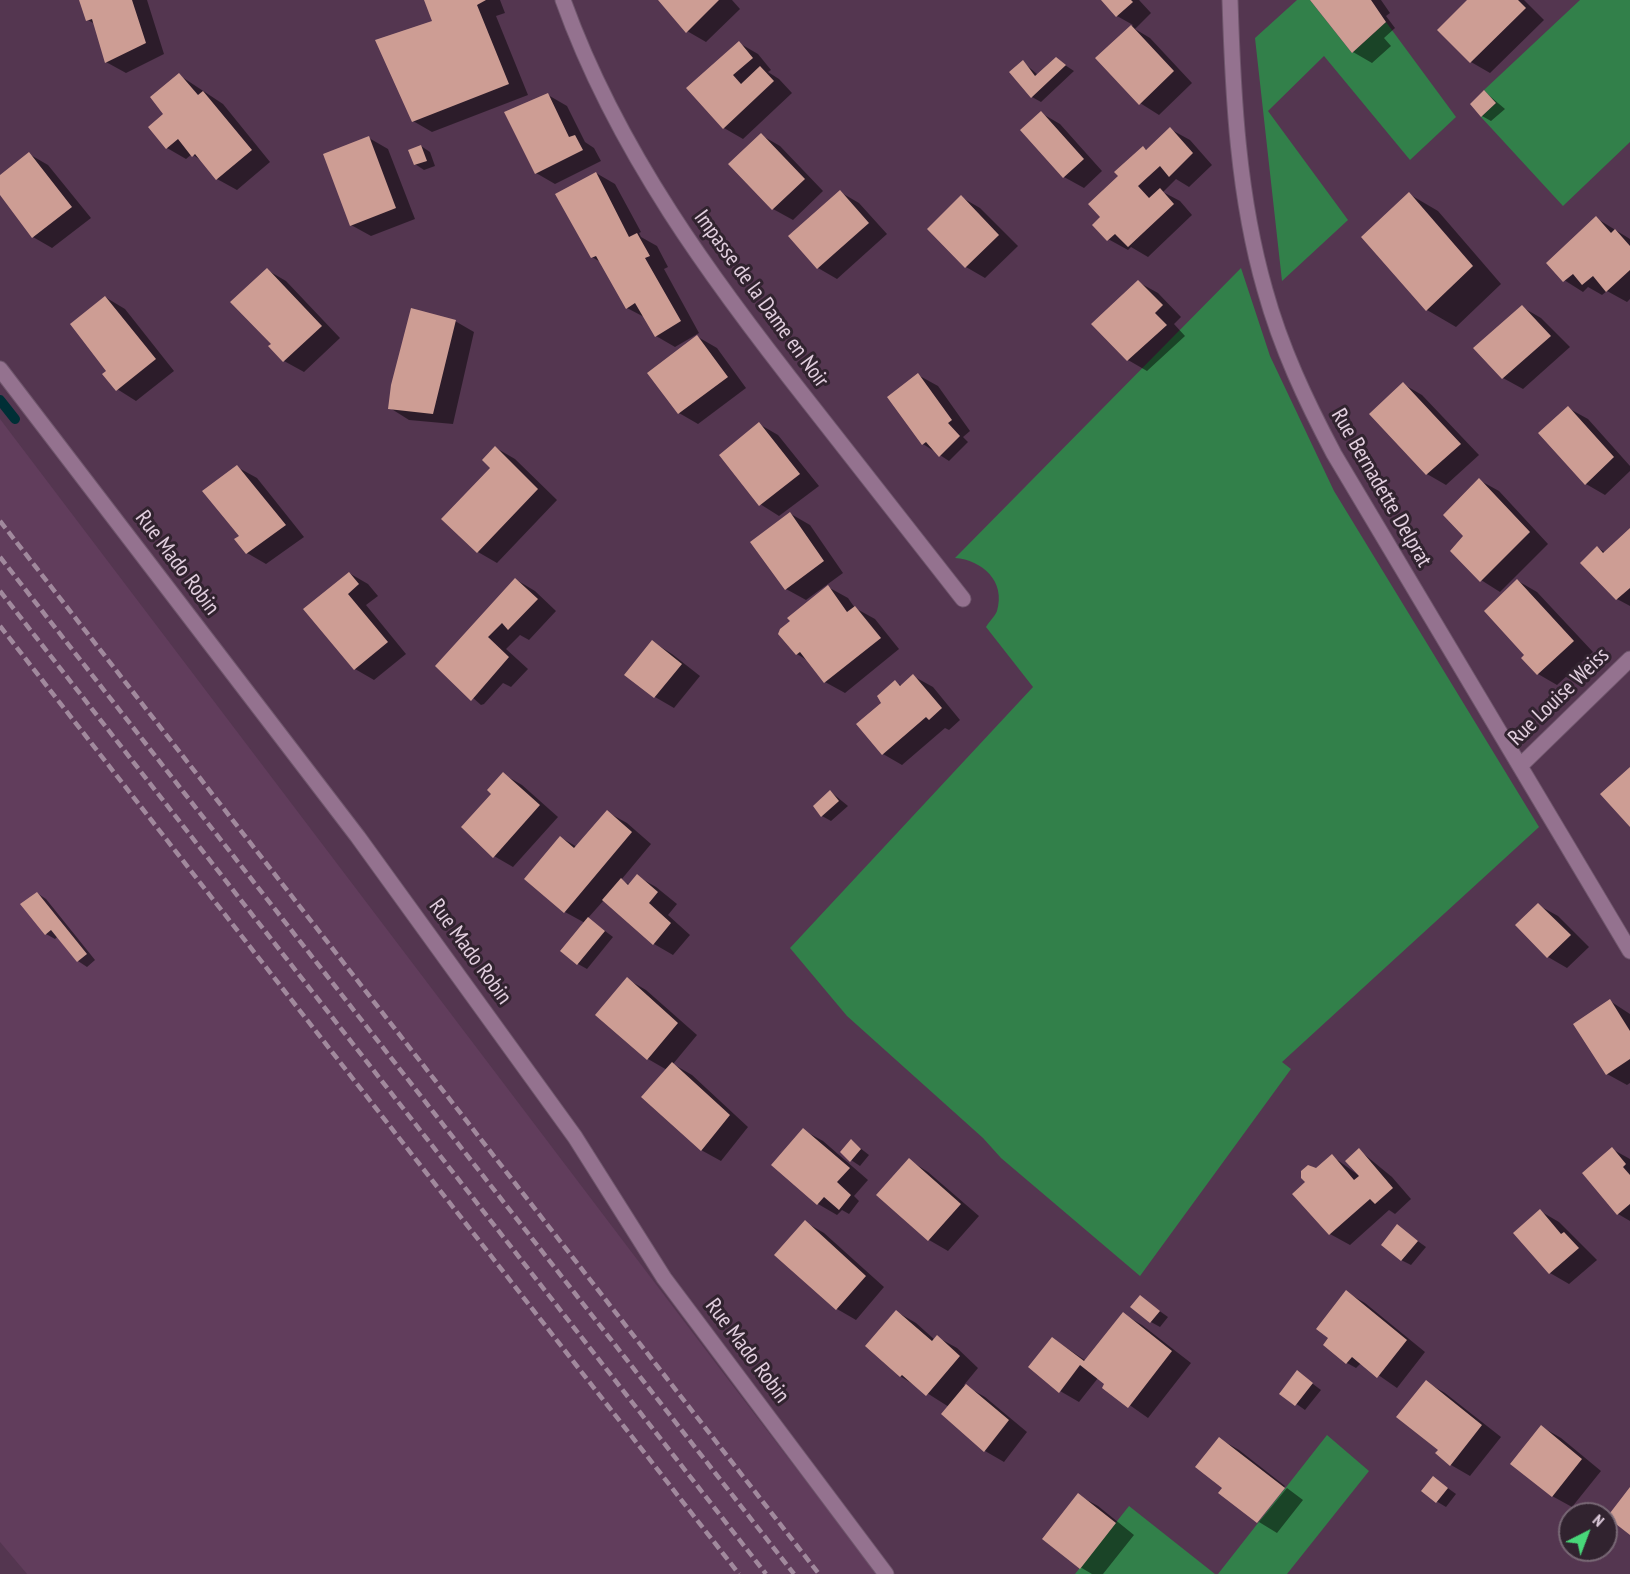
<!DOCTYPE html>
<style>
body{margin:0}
#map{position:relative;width:1630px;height:1574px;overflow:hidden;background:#543650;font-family:"PT Sans Narrow",sans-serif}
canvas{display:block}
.north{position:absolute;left:1558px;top:1502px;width:60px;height:60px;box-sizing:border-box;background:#31232f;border:2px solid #786875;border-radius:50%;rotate:42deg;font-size:16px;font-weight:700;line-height:24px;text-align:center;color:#e2cfdf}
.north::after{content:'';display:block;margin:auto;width:21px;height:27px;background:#48d779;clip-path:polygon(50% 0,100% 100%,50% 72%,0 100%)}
</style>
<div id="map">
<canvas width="1630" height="1574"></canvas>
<div class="north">N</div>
</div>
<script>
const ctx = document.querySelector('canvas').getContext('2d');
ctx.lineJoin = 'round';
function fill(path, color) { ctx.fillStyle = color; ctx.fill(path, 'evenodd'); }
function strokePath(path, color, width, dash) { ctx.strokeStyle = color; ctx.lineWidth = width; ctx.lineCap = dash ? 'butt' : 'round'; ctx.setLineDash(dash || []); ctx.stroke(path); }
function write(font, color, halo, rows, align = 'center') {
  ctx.font = font + ' "PT Sans Narrow",sans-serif'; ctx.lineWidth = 6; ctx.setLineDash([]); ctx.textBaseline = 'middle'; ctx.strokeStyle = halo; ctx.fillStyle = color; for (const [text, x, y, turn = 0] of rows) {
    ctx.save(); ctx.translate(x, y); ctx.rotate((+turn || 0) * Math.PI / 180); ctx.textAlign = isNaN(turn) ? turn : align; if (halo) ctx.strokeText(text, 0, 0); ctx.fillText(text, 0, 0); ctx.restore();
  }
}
fill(new Path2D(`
 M 0,419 L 730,1382 L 877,1574 L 27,1574 L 0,1542 Z`), '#613d5c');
fill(new Path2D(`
 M 1297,0 L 1310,0 L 1352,53 L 1386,22 L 1456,117 L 1410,160 L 1324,56 L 1268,111 L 1348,220 L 1282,281 L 1255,38 Z
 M 1580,0 L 1630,0 L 1630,142 L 1563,206 L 1481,117 L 1496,103 L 1484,90 Z
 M 1241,268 L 1270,356 L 1334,491 L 1539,827 L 1282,1062 L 1291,1069 L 1140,1276 L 1001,1158 L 983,1138 L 847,1016 L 790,948 L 1033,687 L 986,627 C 989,622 995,616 997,611 C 1006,581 982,560 955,558 Z
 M 1327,1435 L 1369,1471 L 1287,1574 L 1218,1574 Z
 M 1129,1506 L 1215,1574 L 1075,1574 Z`), '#32804a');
fill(new Path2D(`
 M 83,0 L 147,0 L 164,54 L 126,73 L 106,62 L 95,24 L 88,20 Z
 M 426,0 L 500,0 L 505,13 L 496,16 L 528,95 L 432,132 L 413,121 L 434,21 Z
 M 660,0 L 732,0 L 740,9 L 706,42 L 687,31 Z
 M 1103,0 L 1139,0 L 1151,13 L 1135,29 L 1150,38 L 1192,83 L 1159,115 L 1140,103 L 1097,58 L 1133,25 L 1117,16 Z
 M 1312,0 L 1381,0 L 1390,13 L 1386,16 L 1395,28 L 1384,38 L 1391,46 L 1372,63 L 1353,52 Z
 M 1469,0 L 1524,0 L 1544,20 L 1490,73 L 1471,62 Z
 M 739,43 L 758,54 L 771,70 L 768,72 L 779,79 L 792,93 L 743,139 L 724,128 L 688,88 Z
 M 1056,59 L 1074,71 L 1041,102 L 1032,97 L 1023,62 L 1038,75 Z
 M 179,75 L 223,104 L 270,162 L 237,190 L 217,179 L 203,162 L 192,154 L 186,159 L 167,148 L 166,114 Z
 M 1485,92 L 1505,109 L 1491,121 L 1482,116 Z
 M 548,95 L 567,106 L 585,142 L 594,148 L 601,161 L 555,184 L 536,173 Z
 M 1041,113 L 1060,124 L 1102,171 L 1084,188 L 1064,177 Z
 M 1170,129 L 1190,140 L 1212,165 L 1189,187 L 1176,179 L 1163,192 L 1180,201 L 1192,215 L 1148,257 L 1131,247 L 1128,250 L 1108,239 L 1102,217 L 1120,176 L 1143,148 L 1147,150 Z
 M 761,135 L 780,146 L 823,191 L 793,220 L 773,209 Z
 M 369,138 L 388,149 L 415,219 L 371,236 L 351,225 Z
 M 421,146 L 430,152 L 435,166 L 424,170 L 415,164 Z
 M 29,154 L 48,165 L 91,218 L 52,248 L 33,237 L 0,194 L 0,177 Z
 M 596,173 L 615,184 L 641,232 L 639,233 L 641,237 L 657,246 L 668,267 L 664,269 L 699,333 L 675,347 L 656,336 L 646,318 L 627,308 L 602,263 L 592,257 Z
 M 840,192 L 859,203 L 887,234 L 837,279 L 818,268 L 790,236 Z
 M 1409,194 L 1438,211 L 1501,284 L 1456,327 L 1427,310 L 1363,238 Z
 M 961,197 L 980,208 L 1018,246 L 985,278 L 966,267 Z
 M 1596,218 L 1630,239 L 1630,299 L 1627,302 L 1607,291 L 1602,295 L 1588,287 L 1583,292 L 1564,280 Z
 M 267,270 L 286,281 L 340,338 L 304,372 L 284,361 L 270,346 L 273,344 Z
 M 1138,282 L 1158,293 L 1181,317 L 1174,324 L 1185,336 L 1147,371 L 1128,360 Z
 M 105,297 L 125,309 L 174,371 L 136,401 L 117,389 L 109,371 Z
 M 1522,307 L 1541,318 L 1570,347 L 1523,389 L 1503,378 L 1476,349 Z
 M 455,321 L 474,332 L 453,424 L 409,420 L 390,408 Z
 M 698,337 L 717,348 L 746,388 L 698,424 L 679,413 Z
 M 918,375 L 938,386 L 970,431 L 963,437 L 968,442 L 949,461 L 923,444 Z
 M 1403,384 L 1422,395 L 1479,455 L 1446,485 L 1427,474 L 1371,414 Z
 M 1568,408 L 1588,419 L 1630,466 L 1630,471 L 1605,495 L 1586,484 Z
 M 759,424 L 778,435 L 819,486 L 779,516 L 760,504 Z
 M 496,448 L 515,459 L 557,500 L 497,563 L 478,552 Z
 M 237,467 L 257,478 L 304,537 L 266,564 L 247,553 L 241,536 Z
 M 1479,480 L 1499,491 L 1548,544 L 1500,592 L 1481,580 L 1465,536 Z
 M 791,514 L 810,525 L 843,573 L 806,600 L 786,589 Z
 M 1630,530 L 1630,606 L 1617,599 L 1582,563 L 1598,548 L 1606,553 Z
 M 349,573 L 368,584 L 378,596 L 366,605 L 406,654 L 374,680 L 355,669 L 305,609 Z
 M 515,579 L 535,591 L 556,611 L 529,640 L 520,635 L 506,649 L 528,669 L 511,687 L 503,683 L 484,704 L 481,705 L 437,666 Z
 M 1518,581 L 1537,592 L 1593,652 L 1557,685 L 1538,674 L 1527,655 Z
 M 828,587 L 848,598 L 855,608 L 875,619 L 899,649 L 845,693 L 825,682 L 810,662 L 797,654 Z
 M 653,642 L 672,654 L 700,676 L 674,708 L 655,697 Z
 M 913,676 L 933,687 L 960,720 L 949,730 L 945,728 L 902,765 L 883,754 L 859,724 L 883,703 L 895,682 L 902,686 Z
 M 503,774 L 522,785 L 558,817 L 513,867 L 494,856 L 493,794 Z
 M 831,792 L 848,806 L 831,821 L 822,816 L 815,806 Z
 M 607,812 L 627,823 L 651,844 L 621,880 L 630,885 L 637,876 L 656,887 L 677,904 L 668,915 L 690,935 L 673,955 L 654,944 L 604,900 L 588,918 L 613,937 L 587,969 L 578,964 L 585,923 L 565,912 L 526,879 L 560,837 L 577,847 Z
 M 37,893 L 46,899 L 95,960 L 87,967 L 78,961 L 58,936 L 55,939 L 46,934 Z
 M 1538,905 L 1558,916 L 1589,947 L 1567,968 L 1548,957 Z
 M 627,979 L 646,990 L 697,1035 L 673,1064 L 692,1075 L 748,1127 L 721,1161 L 701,1150 L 667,1070 L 648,1059 L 598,1014 Z
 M 1610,1001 L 1630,1014 L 1630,1083 L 1627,1085 L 1607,1074 Z
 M 803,1130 L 823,1141 L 868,1180 L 854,1196 L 859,1201 L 849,1214 L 842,1210 L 837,1215 L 818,1204 L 773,1165 Z
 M 851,1141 L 869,1155 L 860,1166 L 851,1160 Z
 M 1612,1149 L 1630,1159 L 1630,1221 L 1618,1214 L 1584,1173 Z
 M 1359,1150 L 1392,1177 L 1411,1199 L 1395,1214 L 1389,1210 L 1350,1245 L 1330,1234 L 1294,1194 L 1332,1156 L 1361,1177 Z
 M 909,1160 L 928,1172 L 979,1216 L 948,1251 L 929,1240 Z
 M 1540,1211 L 1559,1222 L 1597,1260 L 1569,1284 L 1550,1273 Z
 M 805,1222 L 824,1233 L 884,1287 L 856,1320 L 837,1309 L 776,1255 Z
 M 1397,1226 L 1426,1247 L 1411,1265 L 1401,1260 Z
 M 1346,1292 L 1365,1303 L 1425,1352 L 1397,1388 L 1361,1363 L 1356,1368 L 1347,1363 L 1325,1344 L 1330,1338 Z
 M 1140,1297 L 1168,1317 L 1160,1327 L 1151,1322 Z
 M 897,1312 L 916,1323 L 935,1340 L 937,1337 L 957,1348 L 978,1368 L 964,1385 L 985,1397 L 1027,1432 L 1004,1462 L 985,1451 L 949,1407 L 900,1376 Z
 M 1123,1314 L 1142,1325 L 1191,1363 L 1148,1418 L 1104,1387 L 1107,1384 L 1098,1378 L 1079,1402 L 1060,1391 L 1052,1338 L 1086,1361 Z
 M 1297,1372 L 1321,1390 L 1305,1410 L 1281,1393 Z
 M 1426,1382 L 1445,1393 L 1501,1437 L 1470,1476 L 1451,1465 L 1440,1450 Z
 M 1542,1427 L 1561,1438 L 1601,1471 L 1572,1507 L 1552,1496 Z
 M 1220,1439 L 1239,1450 L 1285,1486 L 1257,1521 L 1224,1488 Z
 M 1434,1478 L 1456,1494 L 1446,1507 L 1436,1501 Z
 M 1287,1488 L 1303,1500 L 1277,1533 L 1259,1522 Z
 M 1078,1495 L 1098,1506 L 1134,1535 L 1103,1574 L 1092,1574 L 1080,1567 Z`), '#0007');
strokePath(new Path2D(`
 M 0,400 L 15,419`), '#002f36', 10);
fill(new Path2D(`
 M 79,0 L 132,0 L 146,43 L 105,63 L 92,19 L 86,21 Z
 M 424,0 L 486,0 L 477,5 L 509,84 L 412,122 L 375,40 L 432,21 Z
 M 658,0 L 719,0 L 686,33 Z
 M 1101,0 L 1131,0 L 1133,2 L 1116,17 Z
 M 1310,0 L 1371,0 L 1386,22 L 1352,53 Z
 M 1467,0 L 1518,0 L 1526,8 L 1470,63 L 1437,30 Z
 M 1131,25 L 1174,71 L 1139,105 L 1095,58 Z
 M 739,41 L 753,58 L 733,75 L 741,84 L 760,66 L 774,81 L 723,129 L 686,88 Z
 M 1056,57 L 1066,65 L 1031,98 L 1009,72 L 1023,60 L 1035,76 Z
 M 179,73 L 198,95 L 203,91 L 252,150 L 216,180 L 195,154 L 192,157 L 178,139 L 166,149 L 148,127 L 163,114 L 150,97 Z
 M 1484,90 L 1496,103 L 1481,117 L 1470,104 Z
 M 548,93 L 569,137 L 575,135 L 583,150 L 535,174 L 504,112 Z
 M 1041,111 L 1084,159 L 1063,178 L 1020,130 Z
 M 1170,127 L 1193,153 L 1169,177 L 1160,166 L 1138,186 L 1149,198 L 1160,188 L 1174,204 L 1128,247 L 1115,234 L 1107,241 L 1092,225 L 1100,217 L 1088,204 L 1118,176 L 1114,172 L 1143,146 L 1146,150 Z
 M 761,133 L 805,179 L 772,210 L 728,164 Z
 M 369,136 L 396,208 L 350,226 L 323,154 Z
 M 421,145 L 427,161 L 414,165 L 408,150 Z
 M 29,152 L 72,207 L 32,238 L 0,195 L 0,175 Z
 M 596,172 L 629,237 L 637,233 L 650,256 L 645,258 L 681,321 L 655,337 L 635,303 L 626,309 L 596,256 L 591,258 L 555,194 Z
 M 840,190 L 869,223 L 817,269 L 788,236 Z
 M 1409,192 L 1473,266 L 1426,311 L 1361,237 Z
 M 961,195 L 999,235 L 965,268 L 927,229 Z
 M 1596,216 L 1611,233 L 1615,229 L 1630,246 L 1630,270 L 1606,292 L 1593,276 L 1582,285 L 1573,274 L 1563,282 L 1546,263 Z
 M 267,268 L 322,326 L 283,362 L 268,346 L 271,344 L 230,302 Z
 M 1138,280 L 1163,305 L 1155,313 L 1167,325 L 1127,361 L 1091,324 Z
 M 105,296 L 156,359 L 116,391 L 102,374 L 106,371 L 70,324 Z
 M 1522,305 L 1551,336 L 1502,379 L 1473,348 Z
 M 411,308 L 456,320 L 433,414 L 388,409 L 391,385 Z
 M 697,335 L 728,377 L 678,414 L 647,373 Z
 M 918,373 L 952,420 L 948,423 L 960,436 L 939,457 L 926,442 L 922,445 L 887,397 Z
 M 1403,382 L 1461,444 L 1426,475 L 1369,414 Z
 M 1568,406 L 1614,457 L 1585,485 L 1538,433 Z
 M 759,422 L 800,474 L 759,506 L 719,455 Z
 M 495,446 L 538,489 L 477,553 L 441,519 L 490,468 L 482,460 Z
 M 237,465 L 286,525 L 246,554 L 234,539 L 239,536 L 202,491 Z
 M 1479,478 L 1530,532 L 1480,582 L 1450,551 L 1463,536 L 1443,515 Z
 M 790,512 L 824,561 L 785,590 L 750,542 Z
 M 1630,528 L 1630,588 L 1616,600 L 1580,563 L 1597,546 L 1603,553 Z
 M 349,572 L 359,584 L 348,594 L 388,642 L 354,670 L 303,609 Z
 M 515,578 L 538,599 L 508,630 L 502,623 L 488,637 L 509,657 L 471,701 L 435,666 Z
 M 1517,579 L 1574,641 L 1537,675 L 1521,658 L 1524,655 L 1484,611 Z
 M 828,585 L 847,612 L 855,606 L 881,638 L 824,683 L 800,652 L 796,655 L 778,634 L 780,629 L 790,621 L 787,618 Z
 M 652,640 L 682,664 L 654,698 L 624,675 Z
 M 913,674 L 942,708 L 929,720 L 926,717 L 882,755 L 856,724 L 881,703 L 877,696 L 895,680 L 900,686 Z
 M 1630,767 L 1630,827 L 1600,794 Z
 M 503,772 L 540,805 L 493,858 L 461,827 L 491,794 L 487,790 Z
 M 830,790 L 839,801 L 821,817 L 813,806 Z
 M 607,810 L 632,832 L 564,913 L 524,879 L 560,836 L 574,848 Z
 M 637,874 L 658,892 L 649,903 L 671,923 L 653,945 L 602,900 L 621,878 L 628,885 Z
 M 37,892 L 87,954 L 77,962 L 51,930 L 45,935 L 20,904 Z
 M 1538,903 L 1571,935 L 1547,958 L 1515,925 Z
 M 588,917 L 605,931 L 577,965 L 560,951 Z
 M 627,977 L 678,1023 L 647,1060 L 595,1015 Z
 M 1610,999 L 1630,1031 L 1630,1059 L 1606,1075 L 1573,1024 Z
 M 672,1062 L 730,1115 L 701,1151 L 641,1097 Z
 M 803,1128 L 850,1168 L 837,1182 L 851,1195 L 839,1210 L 824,1197 L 817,1205 L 771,1165 Z
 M 851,1139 L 861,1149 L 850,1162 L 840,1152 Z
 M 1612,1147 L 1626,1164 L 1623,1167 L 1630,1175 L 1630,1204 L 1617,1215 L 1582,1173 Z
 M 1359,1148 L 1393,1188 L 1375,1204 L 1370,1199 L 1329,1235 L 1292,1194 L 1305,1182 L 1301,1178 L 1301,1171 L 1308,1165 L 1316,1168 L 1332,1154 L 1354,1180 L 1359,1176 L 1345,1161 Z
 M 909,1158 L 961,1204 L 928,1241 L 876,1195 Z
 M 1540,1209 L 1561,1234 L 1564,1232 L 1579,1248 L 1549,1274 L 1513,1233 Z
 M 805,1220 L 866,1276 L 836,1310 L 774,1255 Z
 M 1397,1224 L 1418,1241 L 1401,1261 L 1381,1245 Z
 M 1346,1290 L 1407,1340 L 1377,1378 L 1352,1357 L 1346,1364 L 1323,1345 L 1328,1338 L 1316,1329 Z
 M 1140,1295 L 1160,1311 L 1150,1323 L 1130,1307 Z
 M 896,1310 L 932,1341 L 937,1335 L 960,1356 L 926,1396 L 902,1375 L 900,1377 L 865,1346 Z
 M 1123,1312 L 1172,1351 L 1128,1408 L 1102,1388 L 1104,1384 L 1080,1365 L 1059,1393 L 1028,1367 L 1052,1337 L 1084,1361 Z
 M 1297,1370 L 1313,1383 L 1295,1406 L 1279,1394 Z
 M 1426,1380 L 1482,1425 L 1450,1466 L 1435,1453 L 1438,1450 L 1396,1417 Z
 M 966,1384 L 1009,1420 L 984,1452 L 941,1414 Z
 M 1541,1425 L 1582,1459 L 1552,1497 L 1510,1464 Z
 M 1219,1437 L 1285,1488 L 1257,1523 L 1218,1493 L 1222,1488 L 1195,1467 Z
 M 1433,1476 L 1448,1488 L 1436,1503 L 1421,1491 Z
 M 1630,1487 L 1630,1535 L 1607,1517 Z
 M 1078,1493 L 1116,1523 L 1080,1569 L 1042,1539 Z`), '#cd9d94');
const minor = new Path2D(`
 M 563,0 C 617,151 713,281 811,405 C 862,470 912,534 963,599
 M 1230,0 C 1233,97 1238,196 1265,290 C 1281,348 1306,401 1334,454 L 1630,951
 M 0,369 L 358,837 L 575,1137 L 664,1278 L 886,1574
 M 1520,766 L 1630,659`);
strokePath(minor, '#6f566c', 17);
strokePath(minor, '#94728f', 15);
strokePath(new Path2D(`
 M 0,521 L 819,1574
 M 0,557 L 794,1574
 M 0,591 L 766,1574
 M 0,626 L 739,1574`), '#a1899d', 4.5, [9, 4.5]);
write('22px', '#e2cfdf', '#31232f', [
 ["Impasse de la Dame en Noir",761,299,54],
 ["Rue Bernadette Delprat",1381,488,60],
 ["Rue Mado Robin",177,563,53],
 ["Rue Louise Weiss",1559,697,-44],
 ["Rue Mado Robin",470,952,54],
 ["Rue Mado Robin",747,1351,53]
]);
</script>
